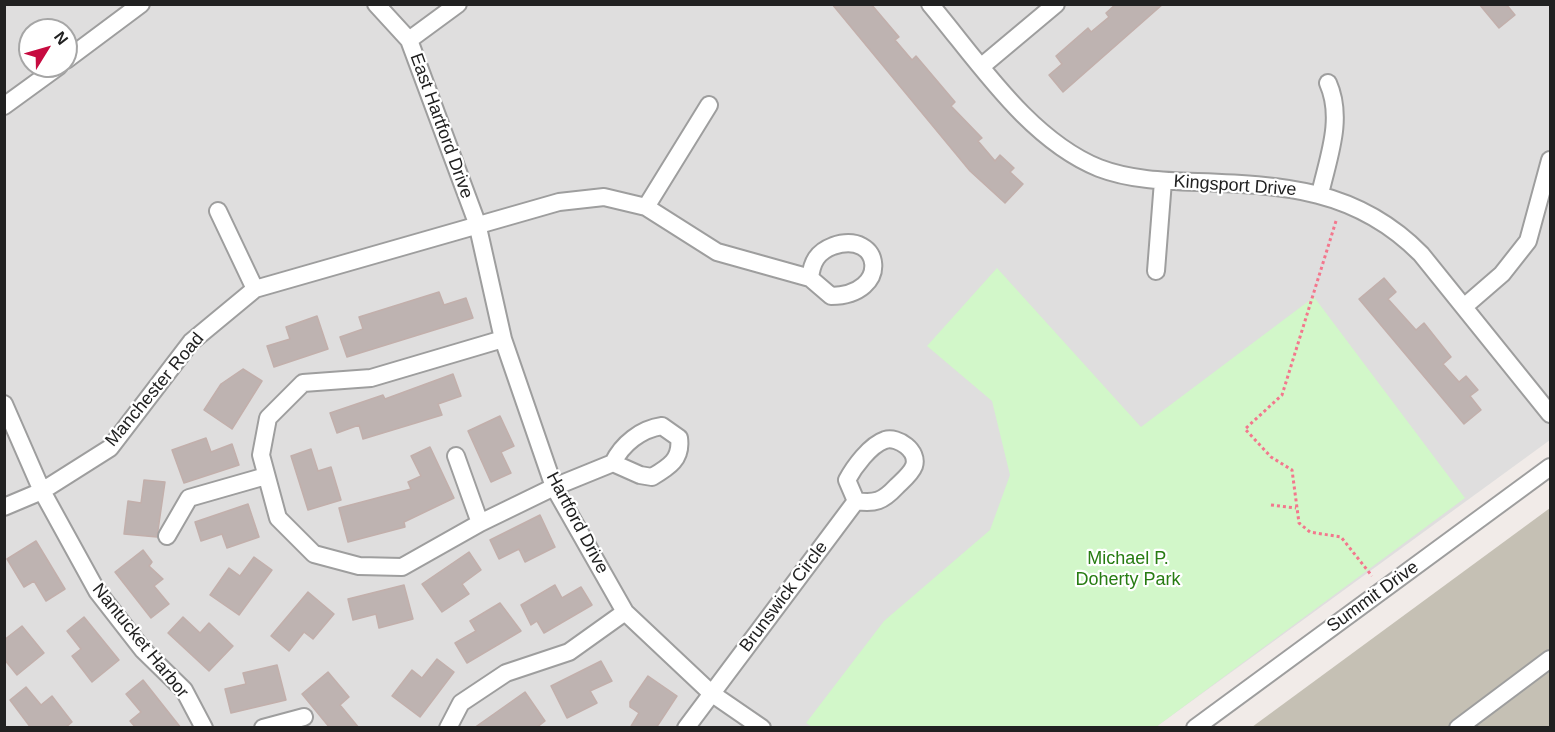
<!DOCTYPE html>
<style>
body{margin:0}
#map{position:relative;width:1555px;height:732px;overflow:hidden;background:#f1ebe8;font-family:Helvetica,sans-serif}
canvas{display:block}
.frame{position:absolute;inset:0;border:6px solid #212121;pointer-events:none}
.north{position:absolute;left:18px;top:18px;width:60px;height:60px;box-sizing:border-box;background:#fff;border:2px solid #a6a6a6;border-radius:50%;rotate:53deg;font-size:16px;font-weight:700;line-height:24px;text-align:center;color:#212121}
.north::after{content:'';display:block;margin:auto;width:21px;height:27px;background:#c70b40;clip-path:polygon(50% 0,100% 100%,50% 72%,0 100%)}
</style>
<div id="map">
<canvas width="1555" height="732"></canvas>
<div class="frame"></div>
<div class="north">N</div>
</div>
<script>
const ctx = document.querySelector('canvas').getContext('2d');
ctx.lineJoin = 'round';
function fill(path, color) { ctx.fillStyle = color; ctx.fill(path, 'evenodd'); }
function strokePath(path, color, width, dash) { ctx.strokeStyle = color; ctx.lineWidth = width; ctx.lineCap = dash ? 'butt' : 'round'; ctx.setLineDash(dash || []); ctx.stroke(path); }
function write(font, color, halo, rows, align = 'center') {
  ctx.font = font + ' Helvetica,sans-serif'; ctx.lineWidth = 4.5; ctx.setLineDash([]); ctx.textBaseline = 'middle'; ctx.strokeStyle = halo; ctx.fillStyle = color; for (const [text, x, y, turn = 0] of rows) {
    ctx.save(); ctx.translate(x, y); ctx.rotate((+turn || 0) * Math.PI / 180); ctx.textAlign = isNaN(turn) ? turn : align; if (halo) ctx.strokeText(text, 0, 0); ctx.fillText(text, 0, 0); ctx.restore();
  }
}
fill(new Path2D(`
 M 4,5 L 1550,5 L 1550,440 L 1156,727 L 5,727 ZM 30,30 L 66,30 L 66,66 L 30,66 Z`), '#dfdede');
fill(new Path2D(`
 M 1550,508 L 1550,727 L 1252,727 Z`), '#c5c0b4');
fill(new Path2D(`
 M 997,268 L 1141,427 L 1314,297 L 1465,498 L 1156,727 L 812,727 L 806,723 L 884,621 L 990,530 L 1010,475 L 992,401 L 927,346 Z`), '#d2f7c9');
const building = new Path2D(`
 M 832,4 L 871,4 L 899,37 L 895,40 L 912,60 L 916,56 L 955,102 L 951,106 L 982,138 L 978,141 L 995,161 L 1000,155 L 1014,168 L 1010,172 L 1023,184 L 1005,203 L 970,171 Z
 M 1116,4 L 1163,4 L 1063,92 L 1049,75 L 1062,64 L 1056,56 L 1088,28 L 1091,32 L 1109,17 L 1106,13 Z
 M 1479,4 L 1506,4 L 1515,15 L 1499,28 Z
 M 1384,278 L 1396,292 L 1388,299 L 1416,330 L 1424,323 L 1451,357 L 1443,364 L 1459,382 L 1466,376 L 1478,390 L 1470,396 L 1481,410 L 1464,424 L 1359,299 Z
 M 439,292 L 444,305 L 466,298 L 473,318 L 347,357 L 340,337 L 363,329 L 359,317 Z
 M 317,316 L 328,349 L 274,367 L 267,346 L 290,339 L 286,327 Z
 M 243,369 L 262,381 L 232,429 L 204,410 L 221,384 Z
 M 453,374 L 461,396 L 438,404 L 442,415 L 363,439 L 359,425 L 337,433 L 330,413 L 383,395 L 385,399 Z
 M 500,416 L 514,446 L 501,452 L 511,473 L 491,482 L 468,431 Z
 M 206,438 L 211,452 L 232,444 L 239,465 L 184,483 L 172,450 Z
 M 430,447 L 454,498 L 404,522 L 405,527 L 348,542 L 339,508 L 411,489 L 408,482 L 421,476 L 411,456 Z
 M 311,449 L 318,471 L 331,467 L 341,500 L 308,510 L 291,456 Z
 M 144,480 L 165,482 L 157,537 L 124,534 L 128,501 L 141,503 Z
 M 248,504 L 259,537 L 227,548 L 222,534 L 201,541 L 195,522 Z
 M 540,515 L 555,547 L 525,562 L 519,549 L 499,559 L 490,540 Z
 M 36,541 L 65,589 L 46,601 L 34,581 L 24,587 L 7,559 Z
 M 143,550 L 152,562 L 149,566 L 163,579 L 154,586 L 169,604 L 151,618 L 115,572 Z
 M 469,552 L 481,570 L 462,584 L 469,594 L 442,612 L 422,584 Z
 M 254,557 L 272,570 L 239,615 L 210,595 L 229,568 L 240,576 Z
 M 404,585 L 413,619 L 379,628 L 376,614 L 353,620 L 348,599 Z
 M 555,585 L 562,598 L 581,587 L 592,605 L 544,633 L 537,621 L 531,625 L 521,605 Z
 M 308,592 L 334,614 L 313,639 L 304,632 L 289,651 L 271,636 Z
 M 500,603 L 521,631 L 467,663 L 455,643 L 476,631 L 470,621 Z
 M 84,617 L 119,660 L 92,682 L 72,656 L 81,649 L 67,631 Z
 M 183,617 L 200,633 L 209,623 L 233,646 L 209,671 L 168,633 Z
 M 22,626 L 44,653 L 17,675 L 4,659 L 4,640 Z
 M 437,659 L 454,672 L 420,717 L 392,696 L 412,670 L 422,678 Z
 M 601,661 L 612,681 L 590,691 L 597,703 L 567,718 L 551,686 Z
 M 277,665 L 286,700 L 231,713 L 225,689 L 246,684 L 243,673 Z
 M 328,672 L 349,697 L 340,705 L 359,728 L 330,728 L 302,694 Z
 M 648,676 L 677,696 L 656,728 L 630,728 L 639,713 L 630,707 L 630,702 Z
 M 143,680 L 181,728 L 136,728 L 130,721 L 141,712 L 126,694 Z
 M 26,687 L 41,705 L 52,696 L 72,722 L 65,728 L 31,728 L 10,700 Z
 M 525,692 L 545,721 L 536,728 L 474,728 Z`);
fill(building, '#beb3b1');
strokePath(building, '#c2afab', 1.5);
const minor = new Path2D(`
 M 376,4 L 409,40 L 477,223 L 503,339 L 554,487 L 625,612 L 711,693 L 762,728
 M 930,4 C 978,61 1029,140 1099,168 C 1130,180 1165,181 1198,182 C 1284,185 1357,189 1421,254 L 1550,414
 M 409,40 L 458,4
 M 66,60 L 141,4
 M 982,66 L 1056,4
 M 4,106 L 59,66
 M 1320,194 C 1328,158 1344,119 1328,83
 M 646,207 L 709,105
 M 218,211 L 255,289
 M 1156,271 L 1163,181
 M 1465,306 L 1502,274 L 1528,241 L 1550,160
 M 503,339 L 371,378 L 303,383 L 268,418 L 261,455 L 278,518 L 314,554 L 359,566 L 402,567 L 480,523 L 554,487 L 613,463 C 622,444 641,429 662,426 L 679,438 C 682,459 669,467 652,477 L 640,475 L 613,463
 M 4,404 L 42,491 L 97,591 L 143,650 L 184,690 L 204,728
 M 456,456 L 480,523
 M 4,507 L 42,491 L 110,448 L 191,342 L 255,289 L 559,202 L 604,197 L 646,207 L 717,252 L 810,278 L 831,296 C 892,295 882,229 833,246 C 817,252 812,262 810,278
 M 167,536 L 189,498 L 266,476
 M 263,728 L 304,717
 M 448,728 L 461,703 L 506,673 L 569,652 L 625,612
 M 686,728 L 856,501 L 847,480 C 854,467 870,445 885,440 C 898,436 919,451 914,466 C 911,474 902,481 896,487 C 883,501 875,504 856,501
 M 1195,728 L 1550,467
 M 1458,728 L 1550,659`);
strokePath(minor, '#9e9e9e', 20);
strokePath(new Path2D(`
 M 1336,221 L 1282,395 L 1245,429 L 1271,457 L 1292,470 L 1299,523 L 1310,532 L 1341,537 L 1372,576
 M 1271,505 L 1296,508`), '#f3778d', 3, [3, 3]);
strokePath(minor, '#fff', 16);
write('18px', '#212121', '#fff', [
 ["East Hartford Drive",441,126,70],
 ["Kingsport Drive",1235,186,4],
 ["Manchester Road",155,390,-50],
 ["Hartford Drive",577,523,62],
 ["Brunswick Circle",784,597,-53],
 ["Summit Drive",1373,597,-36],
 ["Nantucket Harbor",140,641,51]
]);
write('18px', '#277c12', '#fff', [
 ["Michael P.",1128,559],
 ["Doherty Park",1128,580]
]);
</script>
